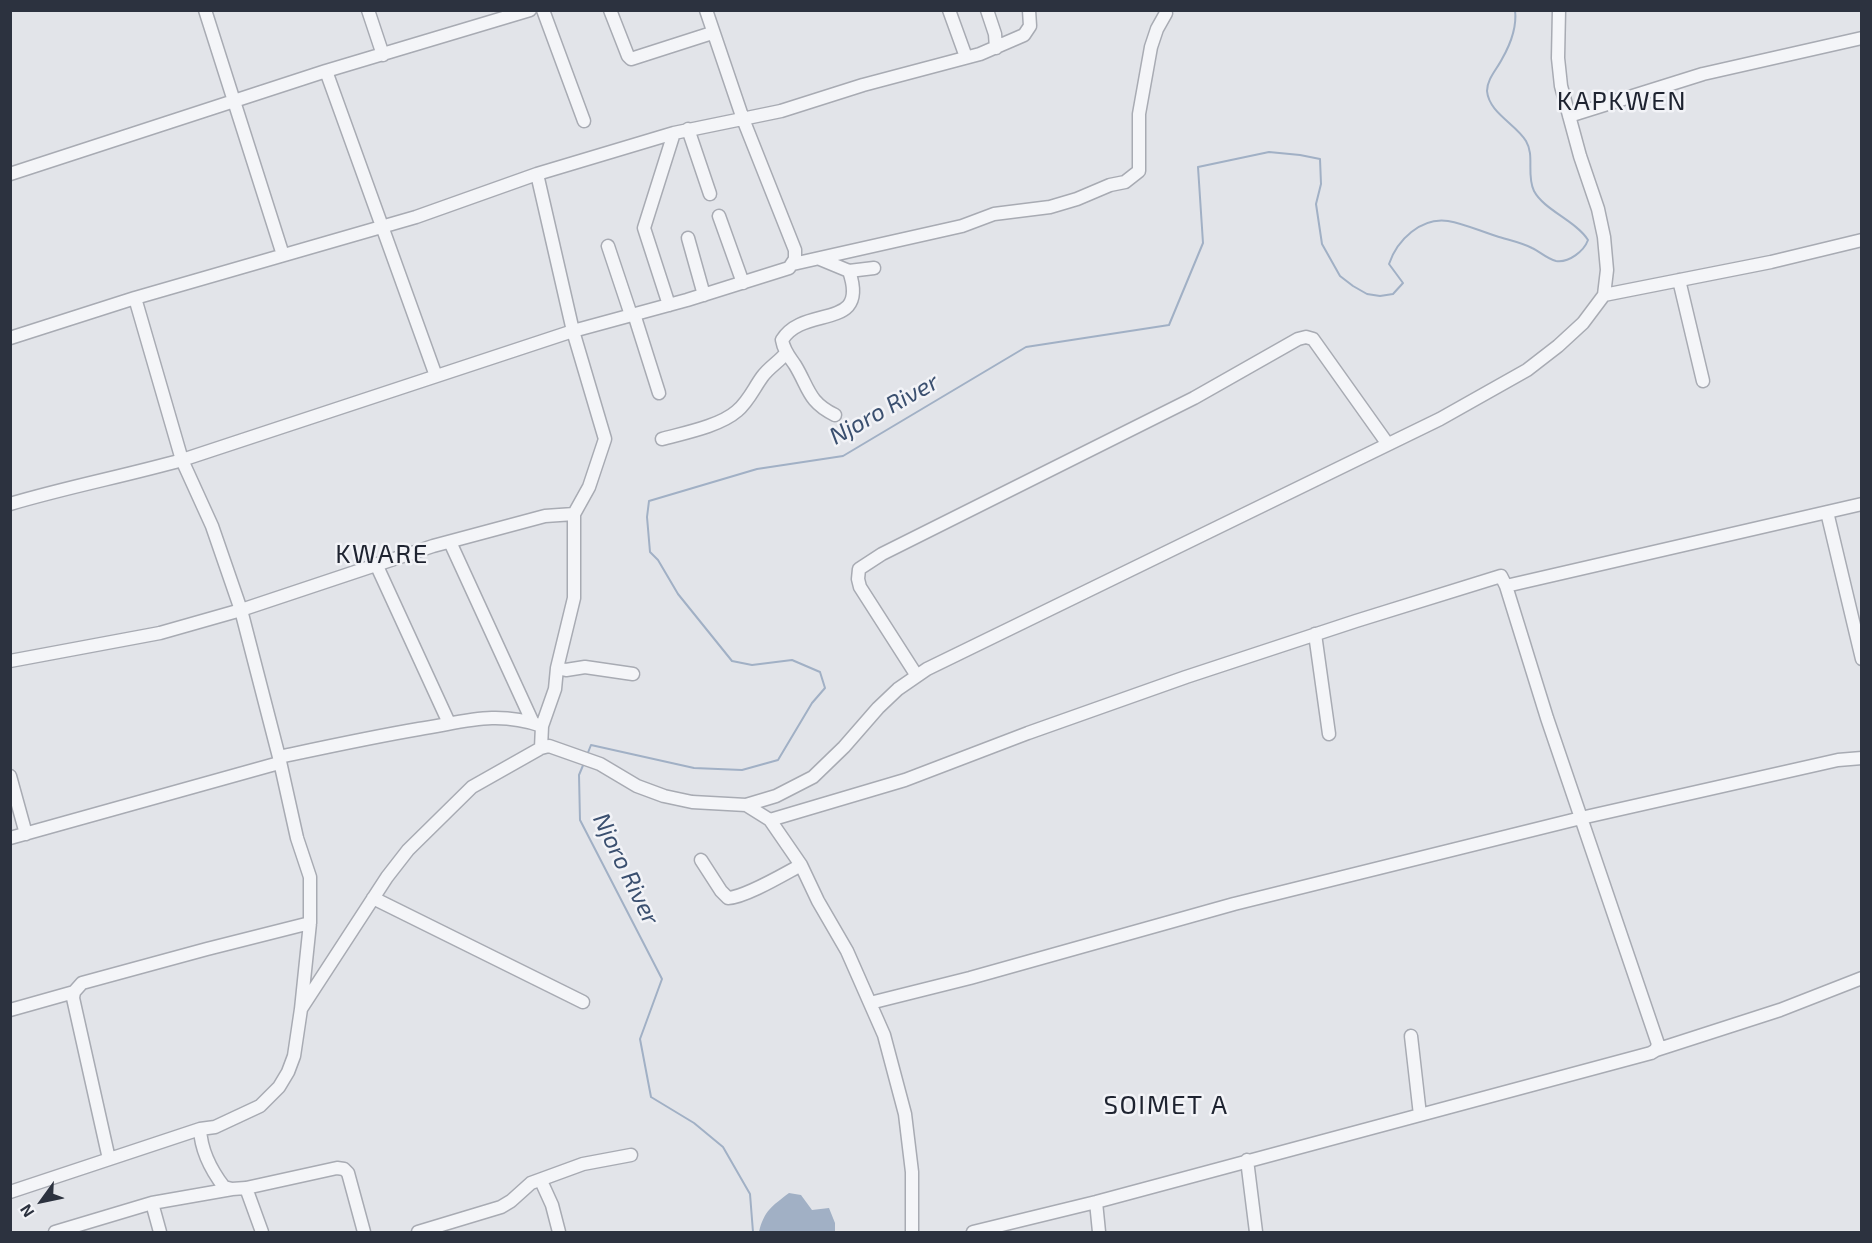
<!DOCTYPE html>
<style>
body{margin:0}
#map{position:relative;width:1872px;height:1243px;overflow:hidden;background:#e2e4e9;font-family:"Exo 2",sans-serif}
canvas{display:block}
.frame{position:absolute;inset:0;border:12px solid #2c323f;pointer-events:none}
.north{position:absolute;left:12px;top:1171px;width:60px;height:60px;-webkit-text-stroke:4px #f2f3f7;paint-order:stroke;rotate:237deg;font-size:16px;font-weight:700;line-height:24px;text-align:center;color:#2c323f}
.north::after{content:'';display:block;margin:auto;width:21px;height:27px;background:#2c323f;clip-path:polygon(50% 0,100% 100%,50% 72%,0 100%)}
</style>
<div id="map">
<canvas width="1872" height="1243"></canvas>
<div class="frame"></div>
<div class="north">N</div>
</div>
<script>
const ctx = document.querySelector('canvas').getContext('2d');
ctx.lineJoin = 'round';
function fill(path, color) { ctx.fillStyle = color; ctx.fill(path, 'evenodd'); }
function strokePath(path, color, width, dash) { ctx.strokeStyle = color; ctx.lineWidth = width; ctx.lineCap = dash ? 'butt' : 'round'; ctx.setLineDash(dash || []); ctx.stroke(path); }
function write(font, color, halo, rows, align = 'center') {
  ctx.font = font + ' "Exo 2",sans-serif'; ctx.lineWidth = 5; ctx.setLineDash([]); ctx.textBaseline = 'middle'; ctx.strokeStyle = halo; ctx.fillStyle = color; for (const [text, x, y, turn = 0] of rows) {
    ctx.save(); ctx.translate(x, y); ctx.rotate((+turn || 0) * Math.PI / 180); ctx.textAlign = isNaN(turn) ? turn : align; if (halo) ctx.strokeText(text, 0, 0); ctx.fillText(text, 0, 0); ctx.restore();
  }
}
fill(new Path2D(`
 M 789,1193 L 801,1195 L 812,1210 L 829,1208 L 835,1223 L 835,1232 L 759,1232 C 764,1211 772,1206 789,1193 Z`), '#a1b0c5');
strokePath(new Path2D(`
 M 587,755 L 591,745 L 694,768 L 742,770 L 778,760 L 812,703 L 825,688 L 820,672 L 792,660 L 752,665 L 732,661 L 678,594 L 658,560 L 650,552 L 647,517 L 649,501 L 757,469 L 843,456 L 1026,347 L 1169,325 L 1203,243 L 1198,167 L 1269,152 L 1300,155 L 1320,159 L 1321,184 L 1316,204 L 1322,244 L 1340,276 L 1353,286 L 1367,294 L 1380,296 L 1393,294 L 1403,283 L 1389,264 C 1397,240 1421,217 1448,221 C 1465,224 1480,231 1496,236 C 1508,240 1520,242 1532,248 C 1539,251 1547,259 1556,261 C 1569,263 1584,251 1588,240 C 1576,221 1544,210 1534,191 C 1526,175 1535,156 1526,141 C 1516,124 1489,113 1487,91 C 1487,79 1497,69 1502,59 C 1510,45 1517,26 1515,10
 M 584,763 L 579,775 L 580,820 L 662,979 L 640,1039 L 651,1097 L 694,1123 L 723,1147 L 750,1194 L 753,1232`), '#a1b0c5', 2);
const minor = new Path2D(`
 M 205,10 L 283,255
 M 368,10 L 383,55
 M 543,10 L 584,121
 M 610,10 L 628,56 L 631,59 L 712,33
 M 949,10 L 966,57
 M 987,10 L 995,34 L 996,48
 M 326,71 L 436,376
 M 1569,116 L 1703,74 L 1862,38
 M 688,129 L 710,194
 M 10,174 L 326,71 L 530,10
 M 537,174 L 573,331 L 605,439 L 589,487 L 574,514 L 574,598 L 557,668 L 555,689 L 542,726 L 541,748
 M 719,216 L 743,283
 M 688,238 L 704,295
 M 608,246 L 631,315
 M 820,259 L 849,271 L 874,268
 M 793,264 L 962,226 L 994,214 L 1050,207 L 1077,199 L 1110,185 L 1125,182 L 1139,171 L 1139,114 L 1151,47 L 1157,29 L 1166,13
 M 1679,280 L 1703,381
 M 1604,295 L 1771,262 L 1862,240
 M 669,305 L 644,228 L 674,133
 M 634,314 L 659,393
 M 10,338 L 135,298 L 416,217 L 537,174 L 674,133 L 781,111 L 863,85 L 980,54 L 1024,35 L 1030,26 L 1029,10
 M 835,415 C 808,402 809,388 795,365 C 789,356 784,351 782,340 C 804,304 870,332 849,271
 M 662,439 C 684,433 720,426 737,411 C 748,402 754,388 762,377 C 769,367 779,362 786,353
 M 10,504 C 67,487 125,476 182,460 L 573,331 L 687,300 L 789,268 L 795,259 L 795,250 L 743,119 L 706,10
 M 1827,512 L 1862,659
 M 450,542 L 533,723
 M 376,564 L 449,723
 M 1506,586 L 1862,504
 M 1315,634 L 1329,734
 M 10,661 L 160,633 L 241,610 L 433,546 L 545,516 L 574,514
 M 557,668 L 566,670 L 585,667 L 633,674
 M 917,676 L 860,587 L 858,579 L 859,569 L 882,554 L 1194,398 L 1298,339 L 1306,337 L 1313,339 L 1387,443
 M 279,757 C 326,747 372,737 419,729 C 465,722 495,710 542,726
 M 10,776 L 26,834
 M 746,805 L 770,820 L 801,865 L 818,901 L 847,951 L 884,1035 L 905,1114 L 912,1172 L 912,1232
 M 770,820 L 905,780 L 1028,733 L 1186,677 L 1356,621 L 1501,576 L 1506,586 L 1547,718 L 1658,1044 L 1656,1050 L 1651,1053 L 1096,1202 L 973,1232
 M 10,838 L 279,763
 M 701,860 L 721,891 L 728,898 C 746,897 784,874 801,865
 M 373,898 L 583,1002
 M 870,1003 L 970,978 L 1234,904 L 1581,818 L 1838,760 L 1862,758
 M 301,1009 L 387,877 L 408,850 L 472,787 L 541,748 L 549,746 L 600,764 L 637,786 L 664,796 L 692,802 L 746,805 L 776,796 L 813,777 L 844,747 L 878,708 L 898,689 L 927,669 L 1440,419 L 1527,370 L 1558,346 L 1583,323 L 1604,295 L 1607,270 L 1604,237 L 1598,209 L 1580,156 L 1561,86 L 1558,58 L 1559,10
 M 10,1010 L 74,992
 M 1411,1036 L 1420,1115
 M 1656,1050 L 1780,1010 L 1862,978
 M 200,1129 C 201,1150 211,1170 224,1187 L 232,1189
 M 109,1159 L 73,998 L 74,992 L 82,983 L 207,949 L 310,923
 M 1247,1160 L 1256,1232
 M 543,1180 L 542,1183 L 552,1205 L 559,1232
 M 246,1188 L 262,1232
 M 10,1192 L 200,1129 L 215,1127 L 260,1106 L 279,1087 L 288,1072 L 294,1056 L 301,1009 L 310,923 L 310,877 L 297,838 L 279,757 L 241,610 L 212,526 L 182,460 L 135,298
 M 1096,1202 L 1099,1232
 M 152,1203 L 160,1232
 M 55,1232 L 152,1203 L 232,1189 L 246,1188 L 337,1168 L 344,1169 L 348,1173 L 364,1232
 M 418,1232 L 501,1207 L 511,1201 L 531,1183 L 583,1164 L 631,1155`);
strokePath(minor, '#a8abb3', 15);
strokePath(minor, '#f4f5f8', 12);
write('italic 24px', '#3a4f6f', '#f2f3f7', [
 ["Njoro River",884,409,-29],
 ["Njoro River",626,869,64]
]);
ctx.letterSpacing = '1.5px';
write('26px', '#1e2330', '#f2f3f7', [
 ["KAPKWEN",1622,101],
 ["KWARE",382,554],
 ["SOIMET A",1166,1105]
]);
ctx.letterSpacing = '0px';
</script>
